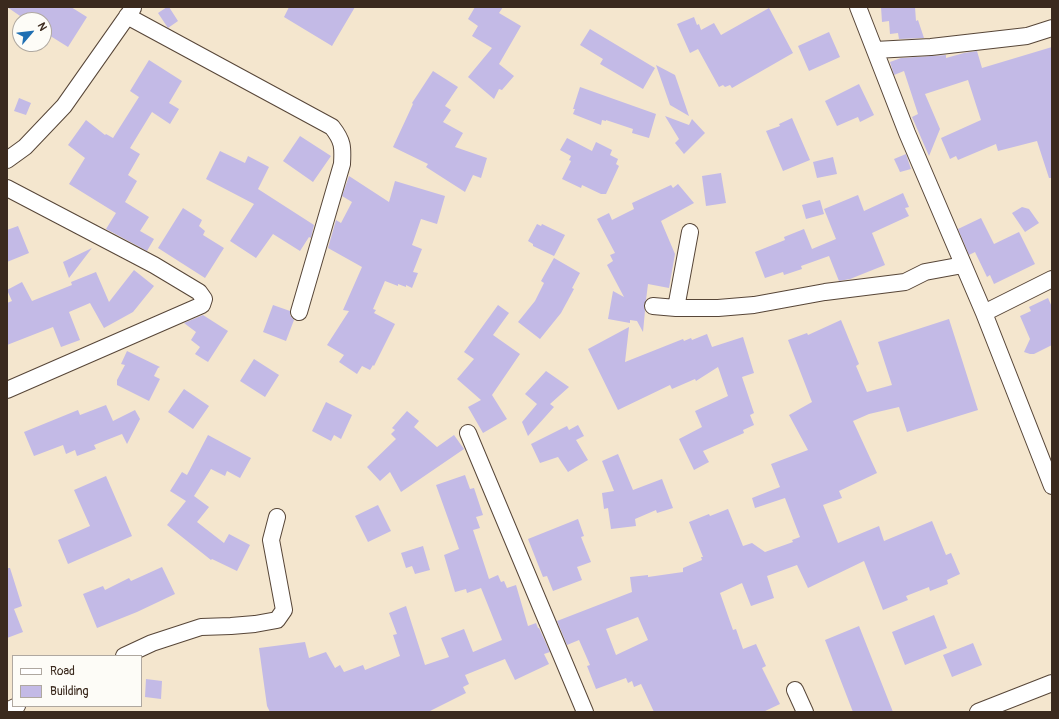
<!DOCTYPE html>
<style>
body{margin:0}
#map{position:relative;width:1059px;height:719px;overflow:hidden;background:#f4e6ce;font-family:Pangolin,sans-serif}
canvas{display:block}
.frame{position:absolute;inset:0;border:8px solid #3b2a1e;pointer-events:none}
.legend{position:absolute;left:12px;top:655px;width:130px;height:52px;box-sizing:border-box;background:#fdfcf7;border:1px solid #afa8a0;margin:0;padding:5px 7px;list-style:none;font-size:12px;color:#3b2a1e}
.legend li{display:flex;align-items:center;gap:8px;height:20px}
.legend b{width:20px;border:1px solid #afa8a0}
.north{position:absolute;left:12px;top:12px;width:40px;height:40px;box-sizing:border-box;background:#fdfcf7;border:1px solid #afa8a0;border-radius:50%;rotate:62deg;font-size:11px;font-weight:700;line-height:16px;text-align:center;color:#3b2a1e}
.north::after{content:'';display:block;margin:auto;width:14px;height:18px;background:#1f6fb2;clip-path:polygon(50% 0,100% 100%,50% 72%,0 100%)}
</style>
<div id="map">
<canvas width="1059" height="719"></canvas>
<div class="frame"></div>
<ul class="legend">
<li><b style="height:5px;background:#fff"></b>Road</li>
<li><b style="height:11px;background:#c3bae6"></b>Building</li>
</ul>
<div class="north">N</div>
</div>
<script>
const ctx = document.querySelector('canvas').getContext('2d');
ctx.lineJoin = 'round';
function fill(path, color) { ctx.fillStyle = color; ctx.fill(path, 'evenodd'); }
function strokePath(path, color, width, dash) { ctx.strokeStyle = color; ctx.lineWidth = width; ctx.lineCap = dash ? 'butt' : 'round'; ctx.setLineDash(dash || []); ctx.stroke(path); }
fill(new Path2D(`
 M 7,7 L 71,7 L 87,17 L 68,47 L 44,32 L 44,20 L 26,20 Z
 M 167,7 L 169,7 L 178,21 L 168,28 L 158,13 Z
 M 289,7 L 355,7 L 332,46 L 284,17 Z
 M 475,7 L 503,7 L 499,13 L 521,26 L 499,64 L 514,76 L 502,90 L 499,89 L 494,99 L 468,77 L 492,48 L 472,36 L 478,26 L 468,19 Z
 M 881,7 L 915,7 L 916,21 L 918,20 L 924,38 L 899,39 L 898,33 L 890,34 L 889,21 L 882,22 Z
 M 769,8 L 793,53 L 732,88 L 730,85 L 725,87 L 723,85 L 719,87 L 698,49 L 690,53 L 677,24 L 694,17 L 697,25 L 699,24 L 701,30 L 714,23 L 721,35 Z
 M 590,29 L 655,68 L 643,89 L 600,64 L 603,59 L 580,45 Z
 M 829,32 L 840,57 L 809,71 L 798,46 Z
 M 1052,47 L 1052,178 L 1049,178 L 1037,141 L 998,151 L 996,144 L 958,160 L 956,156 L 950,159 L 941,138 L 981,120 L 968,80 L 925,94 L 940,129 L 929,156 L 912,117 L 918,114 L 904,71 L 894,75 L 890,62 L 901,58 L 946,55 L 946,58 L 964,53 L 977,51 L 982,68 Z
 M 149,60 L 182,81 L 169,103 L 179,109 L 170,124 L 152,112 L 130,148 L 140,154 L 128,175 L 137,181 L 125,202 L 149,217 L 140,231 L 154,239 L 147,251 L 106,229 L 116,213 L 69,184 L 85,158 L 68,145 L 86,120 L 105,135 L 106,134 L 113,138 L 139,97 L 130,91 Z
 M 656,65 L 675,75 L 689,116 L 670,105 Z
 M 433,71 L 458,87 L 445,106 L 451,110 L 443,122 L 463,133 L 455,147 L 487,158 L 481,178 L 473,175 L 465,192 L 426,167 L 428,164 L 393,147 L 413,104 L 412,103 Z
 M 859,84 L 874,115 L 860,122 L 858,117 L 837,126 L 825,101 Z
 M 580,87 L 656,114 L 649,138 L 632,133 L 633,129 L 606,120 L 606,121 L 602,120 L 601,125 L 573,114 L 575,109 L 573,109 Z
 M 19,98 L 31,103 L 26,115 L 14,111 Z
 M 665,116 L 689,125 L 692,119 L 705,133 L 684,154 L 675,143 L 679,139 Z
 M 792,118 L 810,160 L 783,171 L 766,131 L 780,126 L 779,124 Z
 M 300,136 L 331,156 L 313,182 L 283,161 Z
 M 567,138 L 592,151 L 596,142 L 612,150 L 610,155 L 618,159 L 616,164 L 619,166 L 606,194 L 601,194 L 582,185 L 581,188 L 562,179 L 571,161 L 569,160 L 571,156 L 560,150 Z
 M 220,151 L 245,163 L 248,156 L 269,167 L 258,189 L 314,225 L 311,238 L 309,237 L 300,251 L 273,234 L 256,258 L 230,241 L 254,204 L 206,179 Z
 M 906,154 L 911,169 L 900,172 L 894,159 Z
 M 833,157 L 837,174 L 817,178 L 813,162 Z
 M 721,173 L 726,203 L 706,206 L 702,176 Z
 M 349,176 L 389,202 L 395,181 L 445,196 L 437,224 L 421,219 L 412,245 L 422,249 L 413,272 L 418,273 L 412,288 L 406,285 L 406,287 L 398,284 L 398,286 L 385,281 L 373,309 L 376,310 L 374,313 L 395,324 L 374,366 L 373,365 L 370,370 L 362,366 L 357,374 L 339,362 L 344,355 L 327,345 L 349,311 L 343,310 L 362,267 L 328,248 L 336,220 L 341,223 L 352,202 L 342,196 Z
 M 678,184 L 694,203 L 661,221 L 675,254 L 669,288 L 648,284 L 646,300 L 644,305 L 645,311 L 643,332 L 637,321 L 630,320 L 630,323 L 608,319 L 613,291 L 624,297 L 607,265 L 613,261 L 610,255 L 615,253 L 597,219 L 609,213 L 612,220 L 634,209 L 632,203 L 671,185 L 673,188 Z
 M 903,193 L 909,207 L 905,208 L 909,216 L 872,233 L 885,265 L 850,279 L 839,281 L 829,256 L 801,266 L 802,269 L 784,275 L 783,272 L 765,278 L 755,252 L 785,240 L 784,237 L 804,229 L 812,249 L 836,239 L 824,209 L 858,195 L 864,211 Z
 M 820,200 L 824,214 L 806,219 L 802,205 Z
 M 1022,207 L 1029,209 L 1039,223 L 1025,232 L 1012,213 Z
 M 183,208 L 202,220 L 199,226 L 205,231 L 203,235 L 224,248 L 205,278 L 158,248 Z
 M 981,218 L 994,244 L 1019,232 L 1035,264 L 994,284 L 990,275 L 987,277 L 975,252 L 969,255 L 958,229 Z
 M 537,224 L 541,226 L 542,224 L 565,235 L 554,256 L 533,246 L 533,244 L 528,241 Z
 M 18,226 L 29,253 L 7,262 L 7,230 Z
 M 92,248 L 69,278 L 63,262 Z
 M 554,258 L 580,273 L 572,288 L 574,289 L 561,313 L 540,339 L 518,322 L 535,301 L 544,283 L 541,281 Z
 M 134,270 L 154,286 L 133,312 L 104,328 L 90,303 L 69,312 L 80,340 L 61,347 L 53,327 L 7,345 L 7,303 L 12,301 L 7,290 L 22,282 L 32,301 L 72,285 L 71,282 L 96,272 L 109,302 Z
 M 1048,298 L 1052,307 L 1052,345 L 1034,354 L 1030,354 L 1024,352 L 1030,339 L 1020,316 L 1031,311 L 1029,307 Z
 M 273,305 L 290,311 L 290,315 L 294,320 L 286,341 L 263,332 Z
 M 498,305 L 509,313 L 493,335 L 520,354 L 492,395 L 507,419 L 483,433 L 468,407 L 481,400 L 457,379 L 474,359 L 464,352 Z
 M 203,315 L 228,331 L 208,362 L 195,354 L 200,347 L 191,340 L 196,332 L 184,323 Z
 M 949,319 L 978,410 L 907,432 L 899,407 L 869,414 L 853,421 L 877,473 L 839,491 L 842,498 L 823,505 L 838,543 L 879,526 L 884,541 L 932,521 L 946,555 L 951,553 L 960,574 L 947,580 L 948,584 L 930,591 L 929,587 L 906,596 L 908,600 L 883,610 L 864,561 L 808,588 L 797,565 L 767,576 L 774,598 L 751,606 L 742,583 L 720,593 L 733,630 L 736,629 L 743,649 L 756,644 L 766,666 L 762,668 L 780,704 L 763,712 L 654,712 L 641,684 L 634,687 L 632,681 L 628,683 L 626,678 L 596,689 L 587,666 L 590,665 L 579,640 L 567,645 L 557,621 L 632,592 L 630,577 L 648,575 L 648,577 L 683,572 L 683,568 L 702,560 L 701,557 L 703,557 L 689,522 L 709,514 L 710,516 L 728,509 L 743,546 L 752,543 L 765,552 L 793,542 L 792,540 L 800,537 L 785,498 L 755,508 L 752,498 L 780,487 L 771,464 L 808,450 L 789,415 L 812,402 L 788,340 L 807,333 L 808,335 L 841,320 L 859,364 L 856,366 L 867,392 L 892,385 L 878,342 ZM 638,617 L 648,640 L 616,655 L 606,629 Z
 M 629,327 L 625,362 L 683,339 L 684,341 L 691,338 L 692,340 L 707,334 L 712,347 L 743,337 L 754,373 L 742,377 L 754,413 L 750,415 L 754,425 L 743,430 L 744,433 L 703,451 L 709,462 L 694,470 L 679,439 L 702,427 L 695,411 L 728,396 L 718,367 L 696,381 L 695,379 L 672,389 L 670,385 L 618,410 L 588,349 Z
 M 127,351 L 160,367 L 158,368 L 154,376 L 160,379 L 149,401 L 117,385 L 117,380 L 125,365 L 121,364 Z
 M 254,359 L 279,375 L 265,397 L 240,381 Z
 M 546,371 L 569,387 L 550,404 L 554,407 L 528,436 L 522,422 L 537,404 L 525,394 Z
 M 184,389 L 209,406 L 193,429 L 168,412 Z
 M 326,402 L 352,415 L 341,439 L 334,435 L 331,441 L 312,431 Z
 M 106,405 L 113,421 L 135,410 L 140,419 L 127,444 L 122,434 L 94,445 L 96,449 L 77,456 L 75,450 L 66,454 L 63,445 L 34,456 L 24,432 L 78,410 L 80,415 Z
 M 407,411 L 419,421 L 414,427 L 437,447 L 454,435 L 464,449 L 401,492 L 390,472 L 380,481 L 367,467 L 396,439 L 391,434 L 395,430 L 392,428 Z
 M 578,425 L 584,436 L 576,440 L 588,460 L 568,472 L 558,457 L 540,463 L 531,444 L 567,426 L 569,430 Z
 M 208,435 L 251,458 L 240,478 L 227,471 L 225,476 L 211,469 L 194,496 L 209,507 L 197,522 L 224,543 L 229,534 L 250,545 L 237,571 L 212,559 L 211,560 L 167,525 L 186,501 L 170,491 L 182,472 L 187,475 Z
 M 618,454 L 633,490 L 662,479 L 673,508 L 657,513 L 656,510 L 635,519 L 636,526 L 611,529 L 608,508 L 604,509 L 602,493 L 614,491 L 602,461 Z
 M 465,475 L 470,489 L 474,488 L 483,515 L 476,517 L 480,528 L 473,530 L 489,579 L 498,575 L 501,582 L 504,581 L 507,588 L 516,585 L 528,626 L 536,623 L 538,628 L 539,628 L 550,652 L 544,654 L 549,664 L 515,680 L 505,659 L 465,675 L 469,684 L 463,687 L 466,693 L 428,712 L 270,712 L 267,706 L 259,648 L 305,642 L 309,658 L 326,652 L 335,668 L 340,665 L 344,672 L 363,665 L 365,670 L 400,656 L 393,635 L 397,634 L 389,613 L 406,606 L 425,665 L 449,657 L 441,638 L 464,629 L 473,652 L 502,640 L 481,588 L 467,593 L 466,589 L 455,592 L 444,555 L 459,549 L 436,485 Z
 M 106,476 L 132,536 L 68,564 L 58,540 L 90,526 L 74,490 Z
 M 378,505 L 391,531 L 368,542 L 355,516 Z
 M 578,519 L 584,536 L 581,537 L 591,562 L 577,567 L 582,580 L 553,591 L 547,576 L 543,577 L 528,539 Z
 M 423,546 L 430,570 L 415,574 L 412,566 L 406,568 L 401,553 Z
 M 162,567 L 175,594 L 137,612 L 97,628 L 83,594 L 103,586 L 105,590 L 129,578 L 131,581 Z
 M 7,568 L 10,568 L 22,606 L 14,609 L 23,632 L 7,638 Z
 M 934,615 L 947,648 L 905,665 L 892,632 Z
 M 859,626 L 893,712 L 853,712 L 825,640 Z
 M 973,643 L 982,665 L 952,677 L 943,655 Z
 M 146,679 L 162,681 L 161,699 L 145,697 Z`), '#c3bae6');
const minor = new Path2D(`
 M 858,7 L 907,133 L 984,313 L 1052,486
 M 127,16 L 332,127 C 343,141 343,147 342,164 L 299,312
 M 875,50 L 931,47 L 1027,36 L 1052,28
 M 7,160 L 25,147 L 64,106 L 133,8
 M 7,188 L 154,265 L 199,292 L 204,299 L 202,305 L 7,390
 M 653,306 L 676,308 L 718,308 L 754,305 L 825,292 L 905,282 L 925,272 L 963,265
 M 676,308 L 690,232
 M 984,313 L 1052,279
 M 468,433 L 585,712
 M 124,656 L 152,643 L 201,627 L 231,626 L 255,624 L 277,620 L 284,610 L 271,540 L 277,517
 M 795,690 L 805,712
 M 7,711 L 17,706
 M 978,712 L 1052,683`);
strokePath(minor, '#574638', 18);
strokePath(minor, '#fff', 16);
</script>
